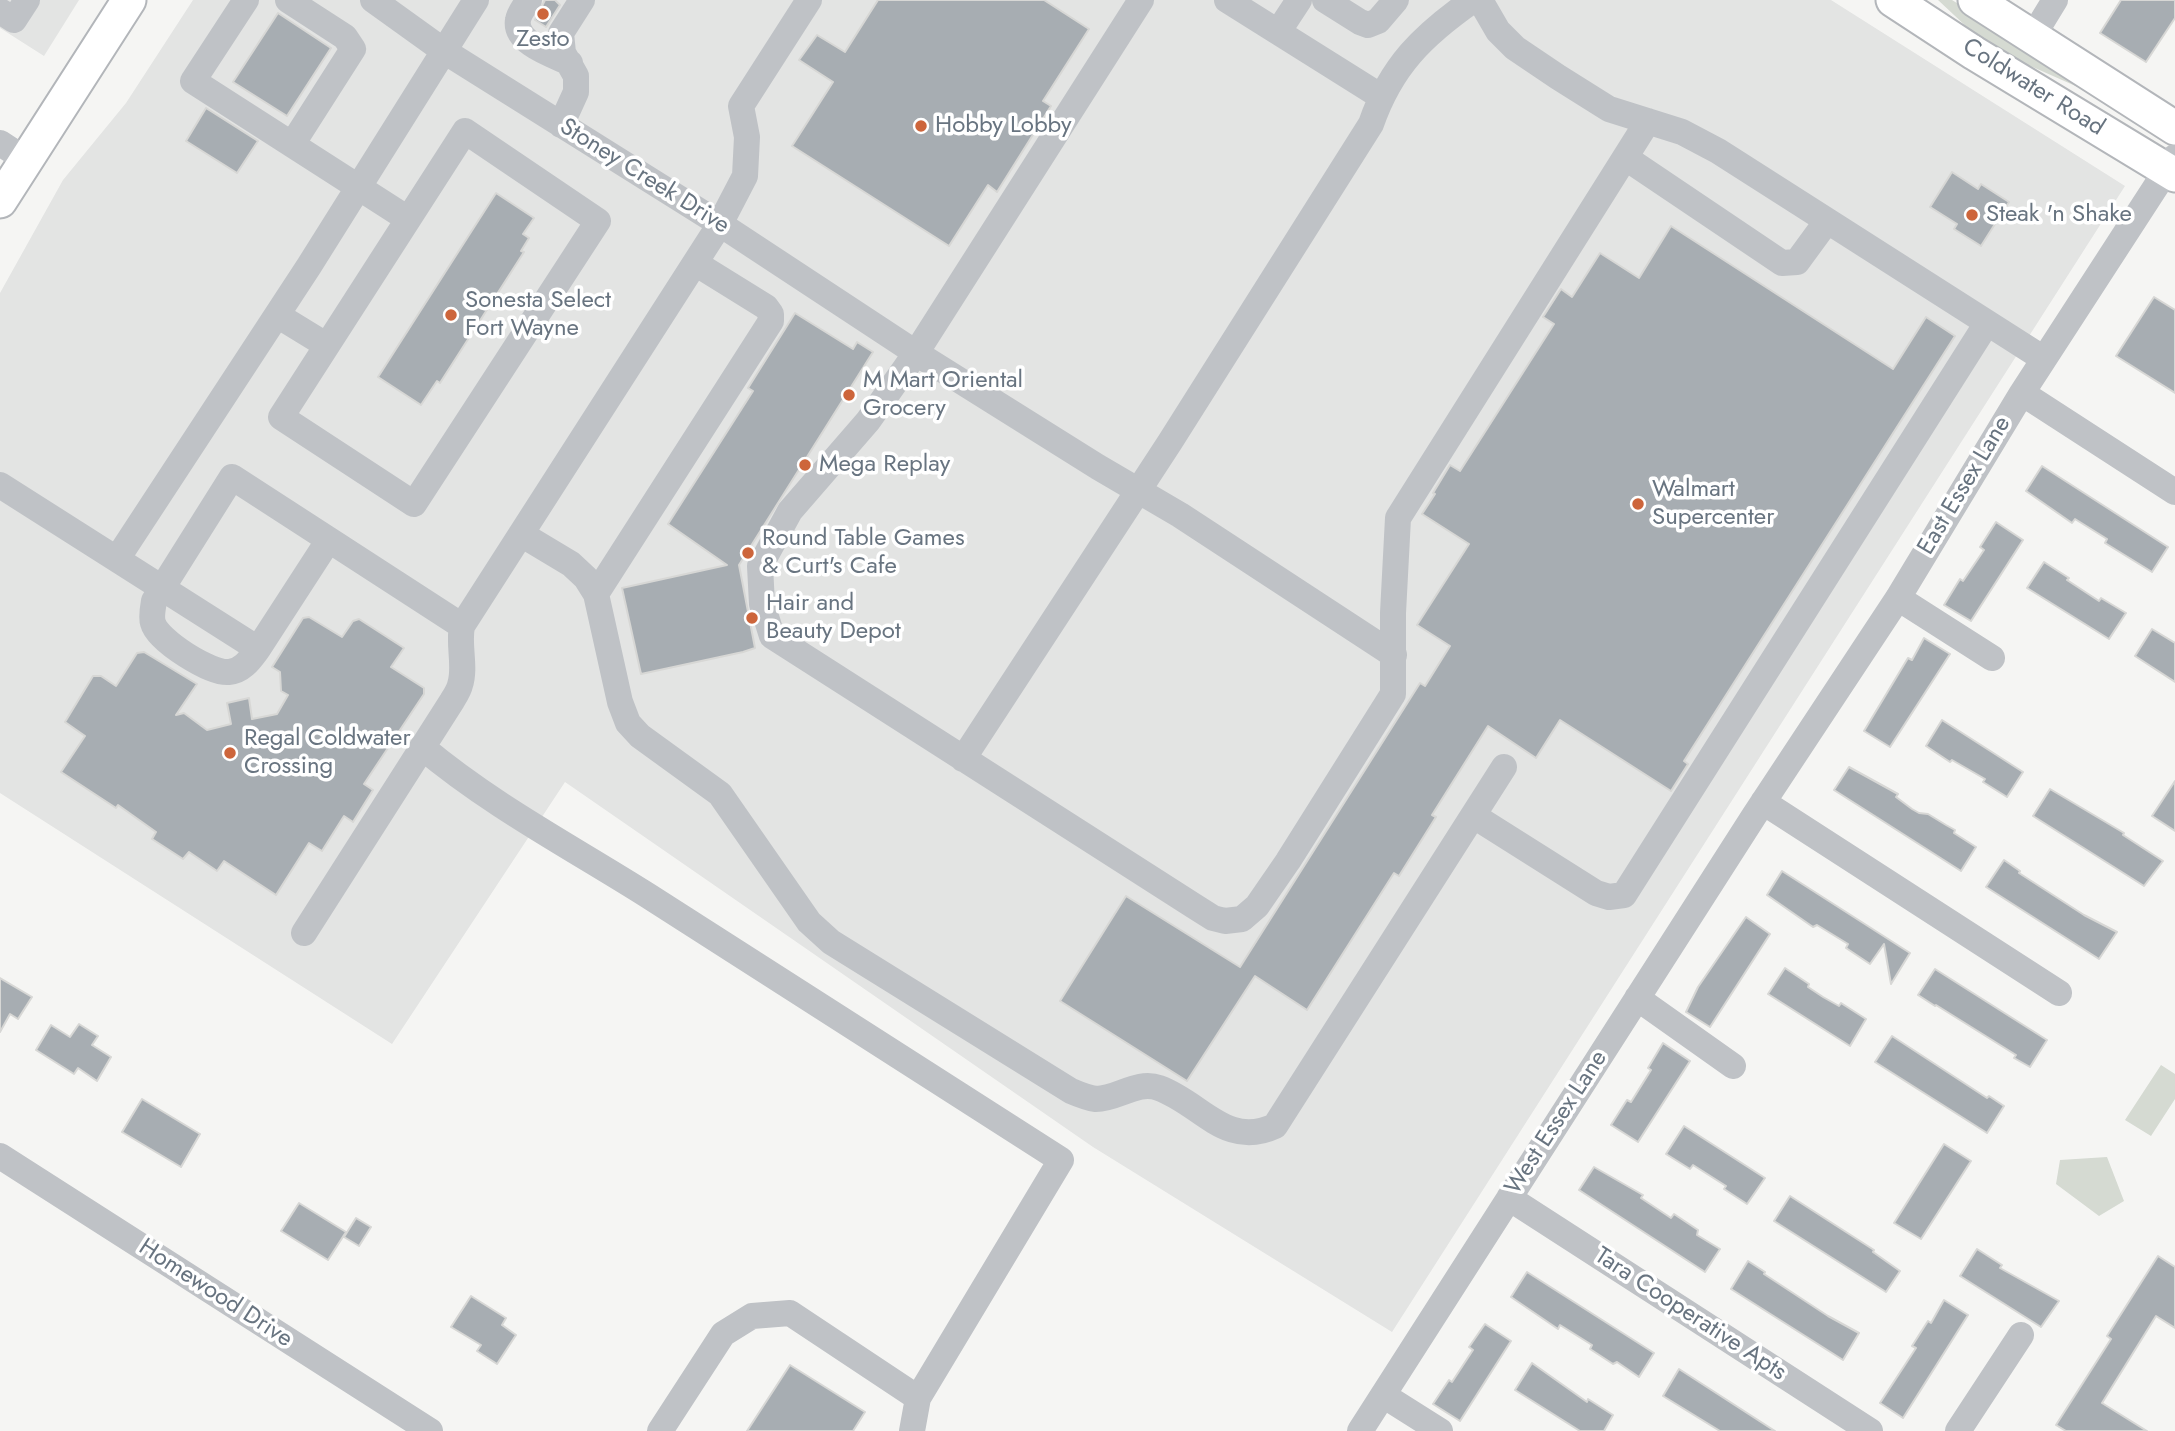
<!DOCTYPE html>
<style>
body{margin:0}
canvas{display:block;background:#f5f5f3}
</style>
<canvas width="2175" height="1431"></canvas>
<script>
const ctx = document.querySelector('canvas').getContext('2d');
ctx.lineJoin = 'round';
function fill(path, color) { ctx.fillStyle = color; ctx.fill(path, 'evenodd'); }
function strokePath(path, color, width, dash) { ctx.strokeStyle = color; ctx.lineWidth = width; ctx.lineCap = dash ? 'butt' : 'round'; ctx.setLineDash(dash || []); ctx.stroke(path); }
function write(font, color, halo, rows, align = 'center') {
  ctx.font = font + ' Jost,sans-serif'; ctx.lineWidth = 7; ctx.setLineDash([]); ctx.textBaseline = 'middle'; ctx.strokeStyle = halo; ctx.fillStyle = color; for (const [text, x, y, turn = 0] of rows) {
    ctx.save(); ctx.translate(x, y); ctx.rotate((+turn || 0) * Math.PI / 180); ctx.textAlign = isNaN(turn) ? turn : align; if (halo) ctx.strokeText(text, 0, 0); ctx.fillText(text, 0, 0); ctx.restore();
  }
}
fill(new Path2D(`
 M 0,0 L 79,0 L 44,56 L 0,28 Z
 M 193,0 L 1831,0 L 2125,186 L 1392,1332 L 1093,1147 L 565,782 L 392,1044 L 0,793 L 0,293 L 63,180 L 126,103 Z`), '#e3e4e3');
fill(new Path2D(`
 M 1938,0 L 1952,0 L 2100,93 L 2098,96 L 2017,60 L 1970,30 Z
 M 2161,1065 L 2175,1074 L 2175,1099 L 2151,1136 L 2125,1120 Z
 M 2107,1157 L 2124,1201 L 2099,1216 L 2056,1184 L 2060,1160 Z`), '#d5dad2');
const building = new Path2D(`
 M 545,0 L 555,0 L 560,5 L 546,27 L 535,20 Z
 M 878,0 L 1044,0 L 1089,29 L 1043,101 L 1051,106 L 997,192 L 988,185 L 949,246 L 792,146 L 833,82 L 799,60 L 817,35 L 845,52 Z
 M 2121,0 L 2175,0 L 2175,18 L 2146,62 L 2100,33 Z
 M 278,13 L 331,48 L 287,116 L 233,82 Z
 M 206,108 L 258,141 L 237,173 L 186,141 Z
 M 1952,172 L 1978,189 L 1981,184 L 2009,202 L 1981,246 L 1954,229 L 1957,224 L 1930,207 Z
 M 496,193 L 534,218 L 523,234 L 529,238 L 521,251 L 524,252 L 440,383 L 437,381 L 421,405 L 378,377 Z
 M 1671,226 L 1893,369 L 1926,317 L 1955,336 L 1684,761 L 1688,764 L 1671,791 L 1560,720 L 1536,758 L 1488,726 L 1432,815 L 1436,817 L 1399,876 L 1394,873 L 1307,1010 L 1255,976 L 1187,1081 L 1060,1001 L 1126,896 L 1240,967 L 1420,683 L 1425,686 L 1450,646 L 1417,625 L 1469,544 L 1422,514 L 1435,494 L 1433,493 L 1450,465 L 1460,471 L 1554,324 L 1543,317 L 1561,289 L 1572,297 L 1600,253 L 1639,278 Z
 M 2154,297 L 2175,310 L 2175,393 L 2116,356 Z
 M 795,313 L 853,349 L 857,342 L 873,352 L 739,565 L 755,648 L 743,652 L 641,674 L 622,588 L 727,565 L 668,524 L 753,391 L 748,388 Z
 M 2042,466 L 2168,547 L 2152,572 L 2105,543 L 2107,539 L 2075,519 L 2072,523 L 2026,491 Z
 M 1996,522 L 2023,540 L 1971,621 L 1944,605 L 1960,579 L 1963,581 L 1984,550 L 1980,547 Z
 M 2044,562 L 2069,578 L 2067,580 L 2099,601 L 2101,598 L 2126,613 L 2109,639 L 2027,588 Z
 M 309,617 L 342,637 L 353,621 L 359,619 L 404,648 L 391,667 L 424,688 L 424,694 L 364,784 L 373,790 L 353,822 L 344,816 L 322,851 L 309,843 L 276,895 L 224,861 L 217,871 L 189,852 L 183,859 L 152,839 L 156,832 L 118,805 L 116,808 L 61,772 L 85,736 L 65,722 L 93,676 L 101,676 L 116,686 L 137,653 L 144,652 L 197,684 L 176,715 L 184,713 L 207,730 L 231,724 L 227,703 L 249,698 L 252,719 L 277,714 L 288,695 L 281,691 L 280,672 L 272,667 L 303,618 Z
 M 2152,629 L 2175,643 L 2175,682 L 2135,656 Z
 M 1924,638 L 1950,654 L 1890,747 L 1864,731 L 1908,658 L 1912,660 Z
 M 1942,720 L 2023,772 L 2007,797 L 1983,782 L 1985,779 L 1952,760 L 1950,762 L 1926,746 Z
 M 1849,767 L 1898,794 L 1896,797 L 1912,809 L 1919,813 L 1928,814 L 1946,825 L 1955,830 L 1954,833 L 1976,847 L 1961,871 L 1834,790 Z
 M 2175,781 L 2175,831 L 2152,816 Z
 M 2050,789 L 2124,833 L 2123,835 L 2163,861 L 2144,886 L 2033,816 Z
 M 2004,860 L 2020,871 L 2019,873 L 2084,915 L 2117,932 L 2099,959 L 1986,887 Z
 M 1782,871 L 1910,953 L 1891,984 L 1884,944 L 1870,964 L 1846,948 L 1848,944 L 1817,925 L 1813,927 L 1767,895 Z
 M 1746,917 L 1770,934 L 1710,1027 L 1686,1012 L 1698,987 Z
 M 1785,968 L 1809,984 L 1808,987 L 1823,997 L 1839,1006 L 1841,1003 L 1866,1019 L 1850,1046 L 1768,994 Z
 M 1935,969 L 2047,1040 L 2030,1067 L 2014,1058 L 2016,1055 L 1936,1005 L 1935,1006 L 1918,995 Z
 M 0,978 L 32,997 L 18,1019 L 10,1014 L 0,1032 Z
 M 79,1024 L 98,1036 L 92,1045 L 111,1057 L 97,1081 L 78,1068 L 74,1074 L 36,1050 L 51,1025 L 70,1037 Z
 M 1892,1036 L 1987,1098 L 1989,1096 L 2004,1106 L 1987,1133 L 1875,1062 Z
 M 1663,1043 L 1690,1061 L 1638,1142 L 1611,1125 L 1627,1100 L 1631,1102 L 1651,1070 L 1648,1068 Z
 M 142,1099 L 200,1134 L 181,1167 L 122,1132 Z
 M 1684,1126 L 1765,1178 L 1747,1204 L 1724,1189 L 1726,1186 L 1693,1165 L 1690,1169 L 1666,1154 Z
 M 1944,1144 L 1971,1161 L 1921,1239 L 1894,1223 Z
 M 1594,1167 L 1643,1195 L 1641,1198 L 1671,1218 L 1674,1214 L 1698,1230 L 1697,1235 L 1720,1249 L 1705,1272 L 1579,1190 Z
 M 1790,1196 L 1874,1250 L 1873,1252 L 1900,1271 L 1886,1292 L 1774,1221 Z
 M 299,1203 L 346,1232 L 328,1260 L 281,1231 Z
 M 356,1218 L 371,1227 L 359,1246 L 344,1237 Z
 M 1977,1249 L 2002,1265 L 2000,1268 L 2059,1301 L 2041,1327 L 1960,1276 Z
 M 2158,1256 L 2175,1267 L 2175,1328 L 2156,1316 L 2102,1403 L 2147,1431 L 2066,1431 L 2056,1425 L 2111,1339 L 2107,1336 Z
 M 1748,1261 L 1765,1272 L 1764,1274 L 1828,1316 L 1859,1333 L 1843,1360 L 1731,1289 Z
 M 1527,1272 L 1654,1353 L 1639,1377 L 1617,1362 L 1613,1364 L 1590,1349 L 1592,1345 L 1560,1325 L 1558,1329 L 1511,1297 Z
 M 471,1296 L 506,1318 L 502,1325 L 516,1335 L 497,1364 L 477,1351 L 481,1345 L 451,1327 Z
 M 1944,1300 L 1968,1315 L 1903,1418 L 1880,1403 L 1916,1348 L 1912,1346 L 1928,1321 L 1931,1323 Z
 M 1485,1324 L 1511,1341 L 1460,1421 L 1433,1404 L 1449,1380 L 1452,1382 L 1473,1350 L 1469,1347 Z
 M 1532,1363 L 1587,1402 L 1588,1399 L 1613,1415 L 1604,1431 L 1580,1431 L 1515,1390 Z
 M 790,1365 L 865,1412 L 853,1431 L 747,1431 Z
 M 1679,1369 L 1775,1431 L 1720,1431 L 1663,1396 Z`);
fill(building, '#a7adb2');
strokePath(building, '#d7d7d5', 2);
const major = new Path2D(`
 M 1893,0 L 1974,53 L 2175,175
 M 1975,0 L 2175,128
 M 0,201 L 129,0`);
strokePath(major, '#b3b6ba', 37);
strokePath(new Path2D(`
 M 246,0 L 193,81 L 408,219
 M 288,0 L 345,37 L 353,49 L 293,143
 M 373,0 L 444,51 L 720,224 L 916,353 L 1098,467 L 1180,515 L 1394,655
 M 529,0 C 525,6 519,13 518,20 C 514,43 553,55 570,63
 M 1141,0 L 916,353 L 868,421 L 790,511 L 760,566 L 762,604 L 772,636 L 1194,906 L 1213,918 L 1225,921 L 1242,919 L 1257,906 L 1288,861 L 1393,694 L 1393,613 L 1398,518 L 1648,121
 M 1227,0 L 1380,96
 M 1325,0 L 1360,22 L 1368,25 L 1378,21 L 1396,0
 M 1480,0 L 1498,31 L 1515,48 L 1558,77 L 1609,109 L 1682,132 L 1718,151 L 2044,359
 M 0,11 L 14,20 L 27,0
 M 1278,32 L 1299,0
 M 2033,36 L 2055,0
 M 561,125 L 576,92 L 576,76 L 563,53 L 561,33 L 582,0
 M 465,131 L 598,221 L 414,504 L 281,417 Z
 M 0,143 L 26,160
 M 1626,158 L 1782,263 L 1797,262 L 1827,221
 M 277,315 L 326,345
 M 2022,393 L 2175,492
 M 0,485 L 258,649 L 328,541
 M 521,534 L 571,564 L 586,578 L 596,594 L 620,702 L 628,723 L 640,736 L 720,794 L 809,922 L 831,942 L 1071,1091 C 1078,1094 1088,1098 1096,1099 C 1118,1099 1137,1080 1159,1088 C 1201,1103 1226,1149 1275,1126 L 1504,767
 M 117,559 L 309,266 L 476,0
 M 596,594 L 771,321 L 771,314 L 766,307 L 695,263
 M 1898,598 L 1992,658
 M 258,649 C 251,658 243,671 229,672 C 211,674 158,641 153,623 C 151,617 153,607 154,601 L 232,477 L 462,626
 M 422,747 C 491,805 571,847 647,895 C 785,984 923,1072 1061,1160 L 918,1398 L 912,1431
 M 963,759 L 1170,442 L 1371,124 C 1391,66 1423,35 1473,0
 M 1763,802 L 2059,993
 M 1474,816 L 1596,893 L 1609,897 L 1624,895 L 1987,323
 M 304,933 L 452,701 C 455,696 459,690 460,685 C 466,667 458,645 462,626 L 720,224 L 745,176 L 747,137 L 741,106 L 809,0
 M 1637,998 L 1733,1066
 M 0,1156 L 430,1431
 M 1509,1198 L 1870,1431
 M 1383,1395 L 1440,1431
 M 660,1431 L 723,1334 L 752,1316 L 790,1313 L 918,1398
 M 1360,1431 L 1754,816 L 1898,598 L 2022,393 L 2175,157
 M 1958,1431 L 2021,1335`), '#bfc2c6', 26);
strokePath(major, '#fff', 33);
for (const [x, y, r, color] of [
 [543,14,7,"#cd653b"],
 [921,126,7,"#cd653b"],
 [1972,215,7,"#cd653b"],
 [451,315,7,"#cd653b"],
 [849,395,7,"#cd653b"],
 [805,465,7,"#cd653b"],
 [1638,504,7,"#cd653b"],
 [748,553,7,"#cd653b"],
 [752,618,7,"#cd653b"],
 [230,753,7,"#cd653b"]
]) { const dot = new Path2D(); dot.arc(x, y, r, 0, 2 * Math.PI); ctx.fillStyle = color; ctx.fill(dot); strokePath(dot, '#fff', 2.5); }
write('24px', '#687480', '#fff', [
 ["Zesto",543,40,"center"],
 ["Hobby Lobby",935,126],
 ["Steak 'n Shake",1986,215],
 ["Sonesta Select",465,301],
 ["Fort Wayne",465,329],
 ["M Mart Oriental",863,381],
 ["Grocery",863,409],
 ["Mega Replay",819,465],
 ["Walmart",1652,490],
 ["Supercenter",1652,518],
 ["Round Table Games",762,539],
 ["& Curt's Cafe",762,567],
 ["Hair and",766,604],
 ["Beauty Depot",766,632],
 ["Regal Coldwater",244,739],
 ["Crossing",244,767]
], 'left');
write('24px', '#687480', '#fff', [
 ["Coldwater Road",2033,88,32],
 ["Stoney Creek Drive",644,177,32],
 ["East Essex Lane",1965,486,-59],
 ["West Essex Lane",1557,1123,-57],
 ["Homewood Drive",215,1294,33],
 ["Tara Cooperative Apts",1690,1315,33]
]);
</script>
